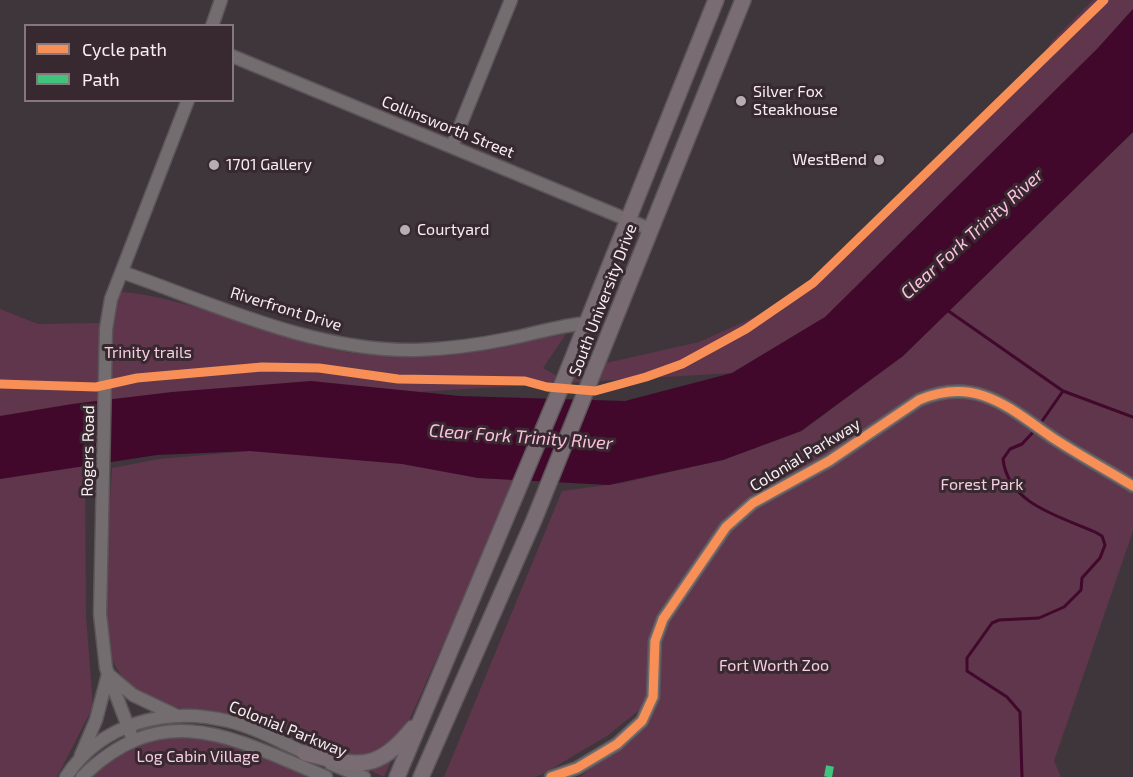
<!DOCTYPE html>
<style>
body{margin:0}
#map{position:relative;width:1133px;height:777px;overflow:hidden;background:#3e363a;font-family:"Exo 2",sans-serif}
canvas{display:block}
.legend{position:absolute;left:24px;top:24px;width:210px;height:78px;box-sizing:border-box;background:#37292f;border:2px solid #84787d;margin:0;padding:8px 10px;list-style:none;font-size:18px;color:#f8eef2}
.legend li{display:flex;align-items:center;gap:12px;height:30px}
.legend b{width:30px;border:2px solid #84787d}
</style>
<div id="map">
<canvas width="1133" height="777"></canvas>
<ul class="legend">
<li><b style="height:8px;background:#f78f57"></b>Cycle path</li>
<li><b style="height:8px;background:#40c37c"></b>Path</li>
</ul>
</div>
<script>
const ctx = document.querySelector('canvas').getContext('2d');
ctx.lineJoin = 'round';
function fill(path, color) { ctx.fillStyle = color; ctx.fill(path, 'evenodd'); }
function strokePath(path, color, width, dash) { ctx.strokeStyle = color; ctx.lineWidth = width; ctx.lineCap = dash ? 'butt' : 'round'; ctx.setLineDash(dash || []); ctx.stroke(path); }
function write(font, color, halo, rows, align = 'center') {
  ctx.font = font + ' "Exo 2",sans-serif'; ctx.lineWidth = 6; ctx.setLineDash([]); ctx.textBaseline = 'middle'; ctx.strokeStyle = halo; ctx.fillStyle = color; for (const [text, x, y, turn = 0] of rows) {
    ctx.save(); ctx.translate(x, y); ctx.rotate((+turn || 0) * Math.PI / 180); ctx.textAlign = isNaN(turn) ? turn : align; if (halo) ctx.strokeText(text, 0, 0); ctx.fillText(text, 0, 0); ctx.restore();
  }
}
fill(new Path2D(`
 M 1093,0 L 1133,0 L 1133,9 L 1097,49 L 825,317 L 732,373 L 0,417 L 0,309 L 38,324 L 99,323 L 106,291 C 181,293 253,331 326,348 C 407,367 486,349 566,334 L 543,368 L 564,380 L 606,363 L 699,342 L 757,316 L 828,267 L 1019,80 L 1041,57 L 1053,40 Z
 M 1133,132 L 1133,531 L 1054,761 L 1061,777 L 580,777 C 607,754 652,735 657,696 L 607,736 L 541,775 L 534,777 L 444,777 L 562,491 L 622,483 L 723,460 L 802,431 L 903,356 Z
 M 250,451 L 402,461 L 478,478 L 516,480 L 384,777 C 346,759 308,740 268,725 C 219,707 146,720 116,667 C 97,634 110,511 112,468 L 159,459 Z
 M 85,464 L 86,615 L 93,707 L 57,777 L 0,777 L 0,479 Z
 M 179,737 L 209,738 L 310,777 L 87,777 L 133,745 Z`), '#5f364b');
fill(new Path2D(`
 M 1133,9 L 1133,132 L 903,356 L 801,431 L 723,460 L 609,485 L 478,478 L 402,464 L 250,451 L 157,455 L 0,479 L 0,416 L 72,404 L 172,392 L 311,381 L 460,396 L 625,401 L 732,373 L 825,317 L 1097,49 Z`), '#41082c');
strokePath(new Path2D(`
 M 947,310 L 1063,391 L 1040,424
 M 1063,391 L 1133,417
 M 1022,777 L 1020,712 L 1007,697 L 967,671 L 967,658 L 992,623 L 999,620 L 1039,618 L 1064,607 L 1081,590 L 1082,578 L 1100,558 L 1105,545 L 1102,536 L 1095,532 C 1059,516 1008,504 1003,459 L 1010,449 L 1022,444 L 1036,429`), '#41082c', 3);
const minor = new Path2D(`
 M 212,26 L 221,0
 M 232,56 L 650,229
 M 452,146 L 511,0
 M 122,272 C 216,305 315,352 417,350 C 446,349 478,345 507,339 C 534,334 560,325 588,323
 M 133,740 L 106,668 L 100,614 L 106,329 L 111,299 L 188,100
 M 81,755 L 96,720 L 108,674 L 133,695 L 175,715
 M 331,764 L 364,777
 M 66,777 C 101,723 167,706 228,721 C 257,728 285,744 312,756
 M 82,777 C 164,696 235,739 326,777
 M 551,777 L 577,768 L 617,744 L 642,721 L 653,697 L 655,641 L 663,619 L 726,527 L 753,503 L 829,461 L 919,400 C 976,376 1008,407 1053,438 C 1079,455 1107,470 1133,486`);
const major = new Path2D(`
 M 305,753 C 357,766 375,774 413,728
 M 397,777 L 564,380 L 716,0
 M 421,777 L 534,520 L 743,0`);
strokePath(minor, '#5b5458', 15);
strokePath(major, '#5b5458', 18);
strokePath(minor, '#736d70', 12);
strokePath(major, '#796d73', 15);
strokePath(new Path2D(`
 M 828,777 L 830,766`), '#40c37c', 8, [15, 8]);
strokePath(new Path2D(`
 M 0,384 L 96,387 L 137,378 L 262,367 L 319,368 L 398,379 L 525,381 L 547,387 L 595,391 L 646,377 L 682,364 L 746,329 L 813,283 L 1104,0
 M 551,777 L 577,768 L 617,744 L 642,721 L 653,697 L 655,641 L 663,619 L 726,527 L 753,503 L 829,461 L 919,400 C 976,376 1008,407 1053,438 C 1079,455 1107,470 1133,486`), '#f78f57', 9);
for (const [x, y, r, color] of [
 [741,101,6,"#b7aeb2"],
 [879,160,6,"#b7aeb2"],
 [214,165,6,"#b7aeb2"],
 [405,230,6,"#b7aeb2"]
]) { const dot = new Path2D(); dot.arc(x, y, r, 0, 2 * Math.PI); ctx.fillStyle = color; ctx.fill(dot); strokePath(dot, '#37292f', 2); }
write('16px', '#f8eef2', '#37292f', [
 ["Silver Fox",753,92],
 ["Steakhouse",753,110],
 ["WestBend",867,160,"right"],
 ["1701 Gallery",226,165],
 ["Courtyard",417,230]
], 'left');
write('16px', '#f8eef2', '#37292f', [
 ["Collinsworth Street",448,127,22],
 ["South University Drive",603,300,-69],
 ["Riverfront Drive",286,309,17],
 ["Rogers Road",88,451,-89],
 ["Colonial Parkway",805,455,-31],
 ["Colonial Parkway",288,729,22]
]);
write('16px', '#f7cfe2', '#37292f', [
 ["Trinity trails",148,353],
 ["Forest Park",982,485],
 ["Fort Worth Zoo",774,666],
 ["Log Cabin Village",198,757]
]);
write('italic 18px', '#fdc1de', '#37292f', [
 ["Clear Fork Trinity River",972,234,-42],
 ["Clear Fork Trinity River",521,437,4]
]);
</script>
